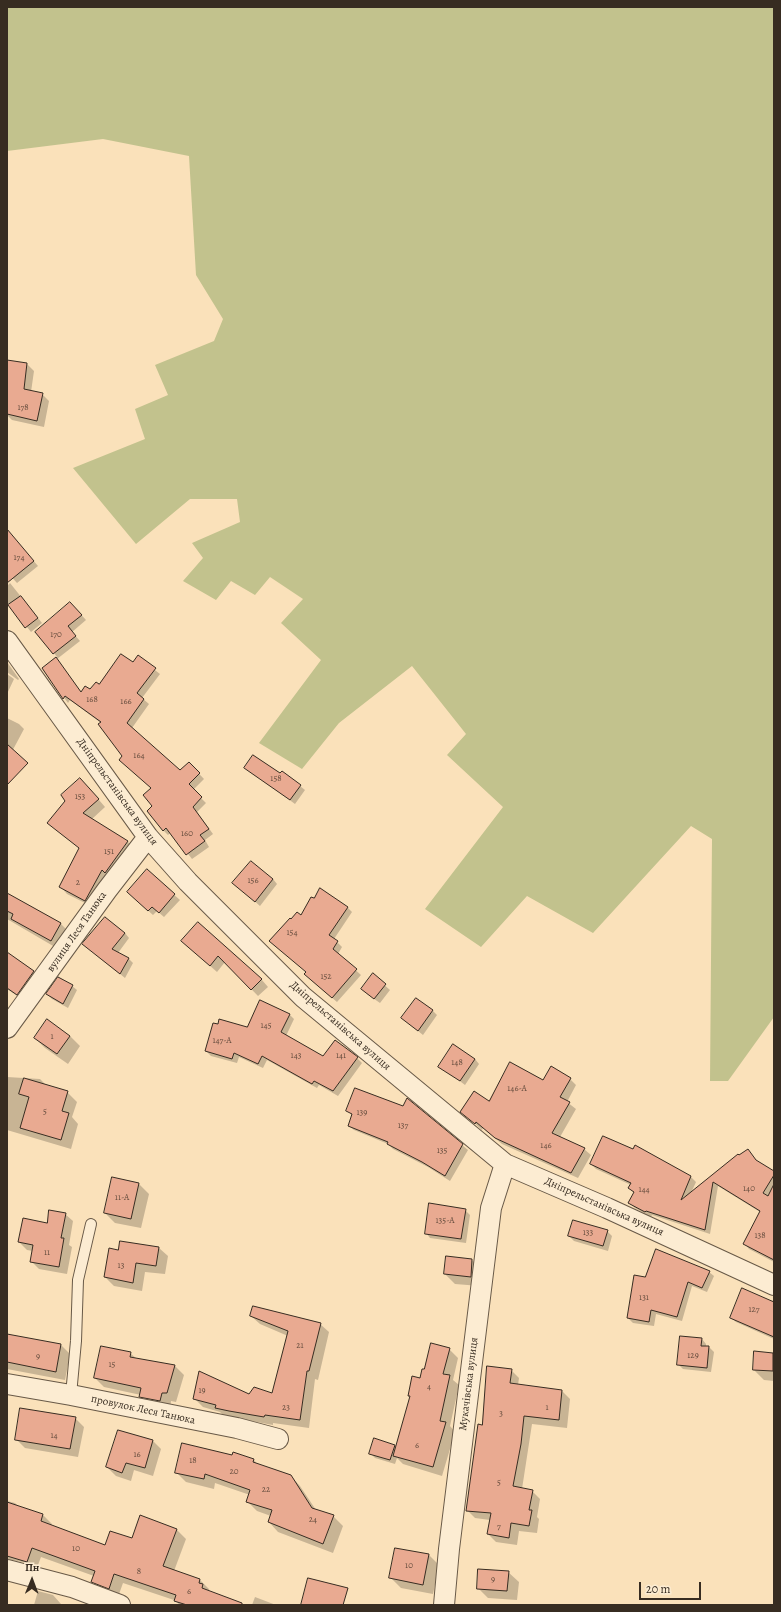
<!DOCTYPE html>
<meta charset="utf-8">
<style>
body{margin:0}
#map{position:relative;width:781px;height:1612px;overflow:hidden;background:#fae1ba;font-family:Alegreya,serif}
canvas{display:block}
.frame{position:absolute;inset:0;border:8px solid #372c21;pointer-events:none}
.north{position:absolute;left:12px;top:1560px;width:40px;height:40px;-webkit-text-stroke:3px #fcecd2;paint-order:stroke;rotate:1deg;font-size:11px;font-weight:700;line-height:16px;text-align:center;color:#372c21}
.north::after{content:'';display:block;margin:auto;width:14px;height:18px;background:#372c21;clip-path:polygon(50% 0,100% 100%,50% 72%,0 100%)}
.scale{position:absolute;left:639px;top:1582px;width:62px;height:18px;box-sizing:border-box;border:2px solid #372c21;border-top:0;padding-left:5px;font-size:12px;line-height:14px;white-space:nowrap;color:#372c21;-webkit-text-stroke:3px #fcecd2;paint-order:stroke}
</style>
<div id="map">
<canvas width="781" height="1612"></canvas>
<div class="frame"></div>
<div class="north">Пн</div>
<div class="scale">20 m</div>
</div>
<script>
const ctx = document.querySelector('canvas').getContext('2d');
ctx.lineJoin = 'round';
function fill(path, color) { ctx.fillStyle = color; ctx.fill(path, 'evenodd'); }
function strokePath(path, color, width, dash) { ctx.strokeStyle = color; ctx.lineWidth = width; ctx.lineCap = dash ? 'butt' : 'round'; ctx.setLineDash(dash || []); ctx.stroke(path); }
function write(font, color, halo, rows, align = 'center') {
  ctx.font = font + ' Alegreya,serif'; ctx.lineWidth = 3; ctx.setLineDash([]); ctx.textBaseline = 'middle'; ctx.strokeStyle = halo; ctx.fillStyle = color; for (const [text, x, y, turn = 0] of rows) {
    ctx.save(); ctx.translate(x, y); ctx.rotate((+turn || 0) * Math.PI / 180); ctx.textAlign = isNaN(turn) ? turn : align; if (halo) ctx.strokeText(text, 0, 0); ctx.fillText(text, 0, 0); ctx.restore();
  }
}
fill(new Path2D(`
 M 7,7 L 774,7 L 774,1017 L 728,1081 L 710,1081 L 712,839 L 691,826 L 593,933 L 527,896 L 481,947 L 425,909 L 503,807 L 447,755 L 466,734 L 412,666 L 339,723 L 302,769 L 259,743 L 321,660 L 281,623 L 303,599 L 270,577 L 255,595 L 231,581 L 216,600 L 183,581 L 203,558 L 192,543 L 240,522 L 237,499 L 190,499 L 136,544 L 73,468 L 145,439 L 135,409 L 168,395 L 155,365 L 214,341 L 223,319 L 196,275 L 189,156 L 103,139 L 7,151 Z`), '#c2c28d');
fill(new Path2D(`
 M 7,361 L 27,364 L 34,371 L 31,392 L 42,394 L 49,401 L 44,427 L 12,420 L 7,415 Z
 M 7,530 L 38,566 L 17,583 L 7,572 Z
 M 10,583 L 42,623 L 31,632 L 7,602 L 7,586 Z
 M 75,608 L 86,620 L 72,632 L 80,641 L 57,659 L 82,693 L 91,691 L 133,664 L 138,657 L 160,674 L 142,698 L 149,704 L 132,728 L 180,771 L 189,763 L 204,779 L 193,790 L 206,803 L 197,812 L 213,834 L 205,840 L 209,847 L 192,859 L 171,832 L 168,835 L 163,830 L 154,806 L 152,789 L 123,756 L 101,723 L 70,700 L 68,703 L 43,669 L 57,657 L 54,653 Z
 M 7,662 L 19,679 L 18,680 L 7,672 Z
 M 7,674 L 14,679 L 7,694 Z
 M 7,718 L 19,724 L 24,729 L 8,759 L 7,758 Z
 M 246,768 L 281,775 L 300,786 L 305,790 L 295,804 Z
 M 88,787 L 105,807 L 92,819 L 128,842 L 135,850 L 93,907 L 67,894 L 60,886 L 80,849 L 49,823 L 67,800 Z
 M 147,871 L 180,900 L 164,917 L 157,911 L 153,915 L 133,897 Z
 M 273,879 L 277,884 L 260,906 L 234,883 Z
 M 320,890 L 348,908 L 352,912 L 334,939 L 342,947 L 338,954 L 361,975 L 337,1002 L 310,979 L 307,973 L 291,920 L 301,917 Z
 M 7,894 L 61,924 L 70,933 L 60,950 L 7,919 Z
 M 198,923 L 262,980 L 268,987 L 258,996 L 225,962 L 217,972 L 190,948 Z
 M 125,933 L 129,938 L 118,953 L 129,959 L 133,963 L 125,978 L 83,944 Z
 M 7,953 L 34,971 L 41,979 L 25,1001 L 7,989 Z
 M 373,975 L 390,990 L 380,1003 L 367,994 Z
 M 72,986 L 77,990 L 68,1008 L 52,999 L 47,994 Z
 M 432,1010 L 437,1015 L 423,1035 L 402,1018 Z
 M 289,1014 L 294,1019 L 286,1036 L 324,1057 L 357,1058 L 362,1063 L 338,1096 L 319,1085 L 317,1088 L 267,1060 L 263,1068 L 239,1057 L 237,1063 L 211,1056 L 206,1051 L 248,1028 Z
 M 70,1036 L 80,1046 L 68,1064 L 45,1048 L 35,1038 Z
 M 475,1059 L 479,1064 L 465,1085 L 440,1066 Z
 M 7,1077 L 40,1079 L 47,1086 L 67,1092 L 77,1102 L 72,1117 L 78,1124 L 71,1149 L 7,1130 Z
 M 570,1079 L 576,1085 L 567,1102 L 576,1109 L 560,1137 L 584,1149 L 591,1155 L 578,1178 L 502,1144 L 483,1128 L 482,1130 L 461,1111 L 544,1081 Z
 M 408,1100 L 468,1150 L 450,1181 L 428,1167 L 393,1149 L 388,1144 L 354,1130 L 349,1126 L 353,1116 L 348,1111 L 404,1107 Z
 M 748,1150 L 758,1162 L 774,1172 L 774,1262 L 749,1249 L 744,1243 L 760,1212 L 718,1186 L 710,1234 L 652,1215 L 651,1217 L 635,1208 L 629,1203 L 634,1193 L 629,1188 L 631,1185 L 596,1169 L 591,1164 L 690,1176 L 696,1182 L 691,1193 Z
 M 139,1184 L 149,1194 L 141,1228 L 115,1223 L 105,1213 Z
 M 465,1210 L 470,1215 L 466,1243 L 430,1238 L 426,1233 Z
 M 65,1214 L 73,1221 L 69,1245 L 72,1247 L 67,1274 L 39,1269 L 31,1261 L 33,1251 L 27,1250 L 19,1242 Z
 M 607,1231 L 612,1236 L 608,1251 L 574,1241 L 569,1236 Z
 M 159,1248 L 168,1256 L 165,1274 L 145,1272 L 142,1291 L 114,1286 L 105,1277 Z
 M 447,1257 L 472,1260 L 482,1270 L 480,1286 L 455,1284 L 445,1274 Z
 M 709,1272 L 714,1276 L 707,1292 L 692,1286 L 682,1321 L 656,1314 L 654,1326 L 633,1323 L 628,1318 L 645,1278 Z
 M 774,1303 L 774,1339 L 736,1322 L 731,1318 Z
 M 251,1316 L 320,1324 L 329,1332 L 318,1380 L 315,1379 L 309,1428 L 273,1423 L 273,1425 L 224,1416 L 220,1412 L 203,1407 L 194,1398 L 273,1394 L 288,1336 L 260,1324 Z
 M 7,1335 L 61,1345 L 70,1354 L 65,1380 L 7,1369 Z
 M 702,1339 L 706,1344 L 706,1347 L 709,1347 L 714,1352 L 711,1372 L 683,1369 L 678,1364 Z
 M 449,1349 L 458,1358 L 453,1380 L 459,1385 L 450,1426 L 455,1432 L 442,1476 L 403,1464 L 397,1458 L 395,1464 L 375,1458 L 371,1454 L 394,1445 L 396,1447 L 411,1397 L 409,1395 L 425,1371 Z
 M 755,1352 L 774,1355 L 774,1381 L 764,1380 L 754,1370 Z
 M 130,1353 L 137,1359 L 175,1366 L 184,1375 L 176,1402 L 171,1401 L 170,1410 L 150,1406 L 141,1395 L 104,1387 L 95,1378 Z
 M 511,1370 L 519,1378 L 518,1385 L 562,1391 L 570,1399 L 567,1428 L 532,1424 L 522,1489 L 532,1491 L 540,1499 L 537,1517 L 539,1519 L 537,1533 L 519,1531 L 517,1545 L 496,1542 L 488,1534 L 490,1520 L 475,1518 L 467,1510 L 483,1426 Z
 M 75,1418 L 84,1427 L 78,1457 L 25,1448 L 16,1439 Z
 M 153,1441 L 161,1449 L 153,1476 L 134,1470 L 131,1481 L 116,1476 L 107,1467 Z
 M 234,1453 L 254,1460 L 258,1465 L 290,1475 L 300,1486 L 316,1510 L 333,1516 L 343,1526 L 333,1553 L 278,1532 L 269,1522 L 271,1516 L 257,1511 L 247,1501 L 250,1495 L 215,1483 L 214,1489 L 186,1482 L 176,1472 L 233,1456 Z
 M 7,1501 L 15,1503 L 19,1507 L 42,1514 L 52,1524 L 51,1526 L 106,1546 L 133,1539 L 140,1517 L 177,1530 L 186,1539 L 174,1571 L 200,1580 L 209,1589 L 210,1593 L 244,1605 L 180,1605 L 174,1600 L 123,1583 L 118,1597 L 101,1591 L 92,1581 L 94,1576 L 41,1557 L 38,1565 L 7,1559 Z
 M 429,1555 L 439,1565 L 433,1594 L 401,1588 L 391,1578 Z
 M 508,1572 L 519,1582 L 517,1600 L 488,1598 L 478,1588 Z
 M 38,1591 L 53,1595 L 61,1604 L 67,1605 L 34,1605 Z
 M 255,1597 L 276,1605 L 252,1605 Z`), '#0003');
const building = new Path2D(`
 M 7,360 L 27,363 L 24,389 L 43,393 L 37,421 L 7,414 Z
 M 7,529 L 34,561 L 7,583 Z
 M 21,596 L 38,618 L 25,628 L 8,605 Z
 M 70,602 L 82,615 L 68,626 L 76,636 L 53,654 L 35,632 Z
 M 121,654 L 133,662 L 138,655 L 156,668 L 137,693 L 144,699 L 127,723 L 180,770 L 189,762 L 200,773 L 189,784 L 202,797 L 193,807 L 209,829 L 200,835 L 205,841 L 186,855 L 166,828 L 163,831 L 147,811 L 152,806 L 143,795 L 151,788 L 119,760 L 122,756 L 98,724 L 101,722 L 65,696 L 63,699 L 42,668 L 56,657 L 81,692 L 85,686 L 90,689 L 96,682 L 99,684 Z
 M 7,744 L 28,763 L 7,785 Z
 M 253,755 L 280,773 L 282,771 L 301,785 L 290,800 L 244,768 Z
 M 80,778 L 99,799 L 83,813 L 128,841 L 105,873 L 102,870 L 85,901 L 59,887 L 79,848 L 47,823 L 65,801 L 61,795 Z
 M 251,861 L 273,879 L 255,902 L 232,883 Z
 M 147,869 L 175,894 L 159,913 L 152,907 L 148,911 L 127,892 Z
 M 320,888 L 348,907 L 329,935 L 338,941 L 333,949 L 357,969 L 332,998 L 304,974 L 306,972 L 269,941 L 290,918 L 291,919 L 297,912 L 301,915 L 311,897 L 314,898 Z
 M 7,893 L 61,923 L 51,941 L 11,919 L 13,914 L 7,911 Z
 M 105,917 L 125,933 L 112,949 L 129,958 L 120,974 L 82,944 Z
 M 198,922 L 262,979 L 251,990 L 218,956 L 210,966 L 181,941 Z
 M 7,952 L 34,971 L 17,995 L 7,988 Z
 M 373,973 L 386,984 L 374,999 L 361,989 Z
 M 58,977 L 73,985 L 63,1004 L 46,994 Z
 M 416,998 L 433,1010 L 418,1031 L 401,1018 Z
 M 260,1000 L 290,1014 L 281,1032 L 323,1056 L 335,1040 L 358,1057 L 333,1091 L 314,1081 L 312,1084 L 262,1056 L 258,1064 L 234,1053 L 232,1059 L 205,1051 L 213,1023 L 218,1024 L 219,1019 L 247,1027 Z
 M 47,1019 L 70,1036 L 57,1054 L 34,1038 Z
 M 453,1044 L 475,1059 L 460,1081 L 438,1067 Z
 M 510,1062 L 543,1080 L 551,1066 L 571,1078 L 560,1097 L 570,1102 L 552,1133 L 585,1148 L 571,1173 L 495,1138 L 476,1122 L 475,1124 L 460,1112 L 474,1091 L 489,1101 Z
 M 24,1078 L 68,1091 L 62,1111 L 69,1113 L 61,1140 L 20,1128 L 29,1097 L 19,1094 Z
 M 355,1088 L 403,1106 L 407,1098 L 463,1144 L 445,1176 L 422,1162 L 387,1144 L 388,1142 L 348,1126 L 352,1114 L 346,1111 Z
 M 603,1136 L 633,1149 L 635,1145 L 691,1176 L 681,1200 L 738,1154 L 739,1155 L 748,1149 L 756,1160 L 774,1171 L 774,1175 L 763,1193 L 768,1196 L 774,1184 L 774,1260 L 743,1244 L 760,1211 L 713,1182 L 705,1230 L 646,1211 L 645,1212 L 628,1203 L 634,1192 L 628,1188 L 631,1183 L 590,1164 Z
 M 112,1177 L 139,1183 L 131,1219 L 104,1213 Z
 M 429,1203 L 466,1209 L 461,1239 L 425,1234 Z
 M 49,1210 L 66,1213 L 61,1238 L 64,1238 L 59,1267 L 30,1262 L 33,1245 L 18,1242 L 23,1218 L 47,1223 Z
 M 573,1220 L 608,1230 L 603,1246 L 568,1236 Z
 M 120,1241 L 159,1247 L 156,1266 L 136,1263 L 133,1283 L 104,1277 L 109,1248 L 118,1250 Z
 M 656,1249 L 710,1271 L 702,1288 L 688,1282 L 677,1317 L 651,1310 L 649,1322 L 627,1318 L 634,1275 L 645,1277 Z
 M 446,1256 L 472,1259 L 471,1277 L 444,1274 Z
 M 742,1288 L 774,1302 L 774,1337 L 730,1318 Z
 M 253,1306 L 321,1323 L 309,1371 L 307,1371 L 300,1420 L 265,1415 L 264,1417 L 229,1411 L 215,1408 L 216,1405 L 193,1399 L 199,1371 L 249,1394 L 254,1387 L 272,1393 L 288,1331 L 250,1316 Z
 M 7,1334 L 61,1344 L 56,1372 L 7,1362 Z
 M 680,1336 L 702,1338 L 701,1346 L 709,1346 L 707,1368 L 677,1365 Z
 M 431,1343 L 450,1348 L 443,1374 L 450,1375 L 440,1421 L 446,1422 L 433,1467 L 393,1456 L 410,1396 L 408,1396 L 412,1376 L 420,1378 L 422,1369 L 424,1369 Z
 M 101,1346 L 131,1352 L 130,1357 L 175,1365 L 167,1393 L 162,1393 L 160,1401 L 139,1397 L 141,1388 L 94,1378 Z
 M 754,1351 L 773,1353 L 773,1371 L 753,1370 Z
 M 487,1366 L 512,1369 L 510,1383 L 562,1390 L 559,1420 L 524,1416 L 521,1444 L 513,1486 L 533,1490 L 529,1510 L 532,1510 L 529,1526 L 511,1523 L 509,1538 L 487,1534 L 491,1513 L 466,1511 L 478,1424 L 482,1425 Z
 M 20,1408 L 76,1417 L 70,1449 L 15,1440 Z
 M 118,1430 L 153,1440 L 145,1468 L 126,1463 L 122,1473 L 106,1467 Z
 M 374,1438 L 395,1445 L 390,1460 L 369,1454 Z
 M 182,1443 L 232,1455 L 233,1452 L 254,1459 L 253,1462 L 291,1475 L 312,1508 L 334,1515 L 323,1544 L 268,1522 L 272,1510 L 246,1502 L 250,1490 L 205,1474 L 204,1479 L 175,1473 Z
 M 7,1502 L 43,1514 L 41,1521 L 105,1545 L 110,1531 L 132,1538 L 140,1515 L 177,1529 L 163,1566 L 200,1579 L 199,1583 L 203,1584 L 202,1588 L 242,1603 L 242,1605 L 187,1605 L 174,1601 L 176,1595 L 114,1574 L 109,1589 L 91,1582 L 95,1571 L 32,1548 L 27,1562 L 7,1556 Z
 M 395,1548 L 429,1554 L 423,1585 L 389,1578 Z
 M 478,1569 L 509,1571 L 507,1591 L 477,1589 Z
 M 308,1578 L 348,1588 L 343,1605 L 301,1605 Z`);
fill(building, '#e9aa91');
strokePath(building, '#372c21', 1);
const service = new Path2D(`
 M 71,1395 L 76,1341 L 78,1280 L 91,1224`);
const minor = new Path2D(`
 M 7,641 L 148,837 L 188,882 L 303,997 L 505,1164 L 607,1208 L 774,1285
 M 7,1028 L 107,890 L 148,837
 M 7,1384 L 71,1395 L 237,1428 L 278,1439
 M 7,1570 L 72,1587 L 120,1605
 M 444,1605 L 449,1549 L 491,1208 L 505,1164`);
strokePath(service, '#685947', 12);
strokePath(minor, '#685947', 22);
strokePath(service, '#fcecd2', 10);
strokePath(minor, '#fcecd2', 20);
write('9px', '#644c3d', null, [
 ["178",23,408],
 ["174",19,558],
 ["170",56,635],
 ["168",92,700],
 ["166",126,702],
 ["164",139,756],
 ["158",276,779],
 ["153",80,797],
 ["160",187,834],
 ["151",109,852],
 ["156",253,881],
 ["2",78,883],
 ["154",292,933],
 ["152",326,977],
 ["145",266,1026],
 ["1",52,1037],
 ["147-А",222,1041],
 ["143",296,1056],
 ["141",341,1056],
 ["148",457,1063],
 ["146-А",517,1089],
 ["5",45,1112],
 ["139",362,1113],
 ["137",403,1126],
 ["146",546,1146],
 ["135",442,1151],
 ["140",749,1189],
 ["144",644,1190],
 ["11-А",122,1198],
 ["135-А",445,1221],
 ["133",588,1233],
 ["138",760,1236],
 ["11",47,1253],
 ["13",121,1266],
 ["131",644,1298],
 ["127",754,1310],
 ["21",300,1346],
 ["129",693,1356],
 ["9",38,1357],
 ["15",112,1365],
 ["4",429,1387],
 ["19",202,1391],
 ["23",286,1408],
 ["1",547,1408],
 ["3",501,1414],
 ["14",54,1436],
 ["6",417,1446],
 ["16",137,1455],
 ["18",193,1461],
 ["20",234,1472],
 ["5",499,1483],
 ["22",266,1490],
 ["24",313,1520],
 ["7",499,1527],
 ["10",76,1549],
 ["10",409,1566],
 ["8",139,1572],
 ["9",493,1580],
 ["6",189,1592]
]);
write('11px', '#372c21', '#fcecd2', [
 ["Дніпрельстанівська вулиця",117,792,54],
 ["вулиця Леся Танюка",77,932,-55],
 ["Дніпрельстанівська вулиця",340,1026,41],
 ["Дніпрельстанівська вулиця",604,1207,24],
 ["Мукачівська вулиця",469,1384,-83],
 ["провулок Леся Танюка",143,1410,12]
]);
</script>
